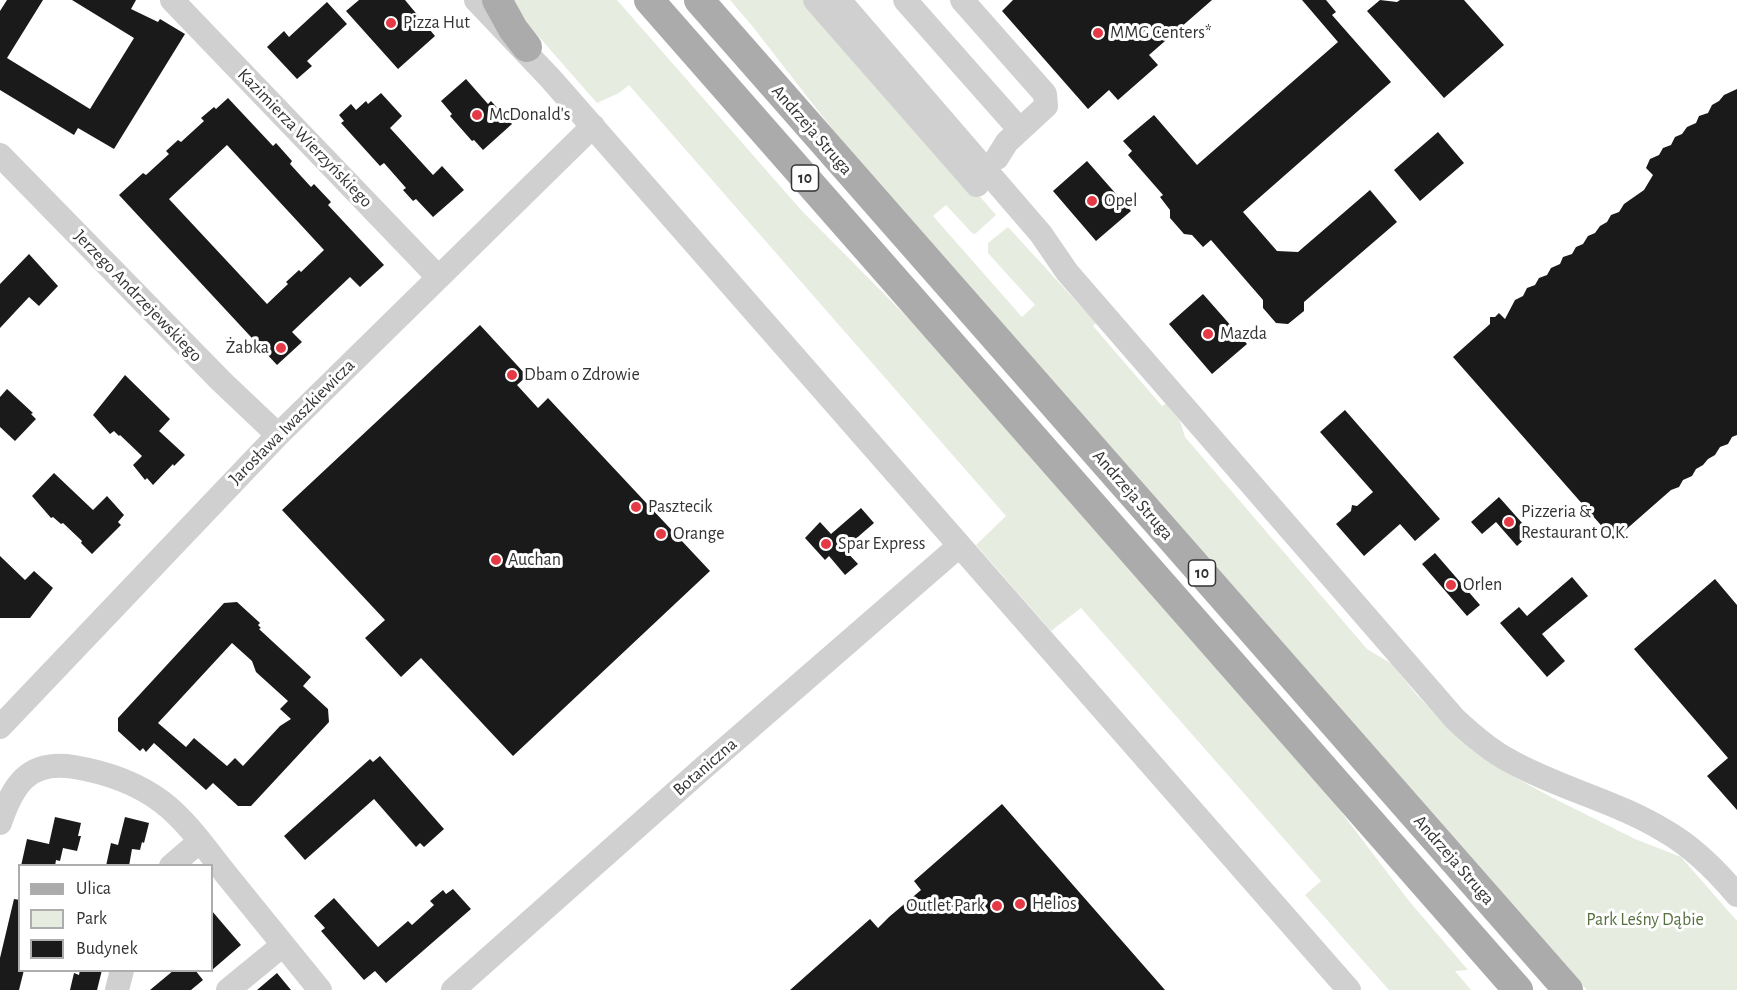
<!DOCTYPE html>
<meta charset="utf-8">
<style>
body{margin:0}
#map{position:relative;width:1737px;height:990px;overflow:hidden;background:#fff;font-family:"Alegreya Sans",sans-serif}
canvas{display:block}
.legend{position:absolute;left:18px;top:864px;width:195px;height:108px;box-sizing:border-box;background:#fff;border:2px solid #adadad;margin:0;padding:8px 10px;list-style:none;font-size:18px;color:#333}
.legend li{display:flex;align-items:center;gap:12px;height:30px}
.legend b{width:30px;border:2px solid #adadad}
</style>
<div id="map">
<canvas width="1737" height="990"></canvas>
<ul class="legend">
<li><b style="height:8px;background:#ababab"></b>Ulica</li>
<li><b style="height:16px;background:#e6ecdf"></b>Park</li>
<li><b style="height:16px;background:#1a1a1a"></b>Budynek</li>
</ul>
</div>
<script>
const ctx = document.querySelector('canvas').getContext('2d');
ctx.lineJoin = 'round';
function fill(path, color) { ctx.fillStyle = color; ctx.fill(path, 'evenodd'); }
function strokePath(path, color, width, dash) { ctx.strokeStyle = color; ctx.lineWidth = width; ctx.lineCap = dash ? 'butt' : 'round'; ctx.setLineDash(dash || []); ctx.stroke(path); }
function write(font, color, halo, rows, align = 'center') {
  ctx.font = font + ' "Alegreya Sans",sans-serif'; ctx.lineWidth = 6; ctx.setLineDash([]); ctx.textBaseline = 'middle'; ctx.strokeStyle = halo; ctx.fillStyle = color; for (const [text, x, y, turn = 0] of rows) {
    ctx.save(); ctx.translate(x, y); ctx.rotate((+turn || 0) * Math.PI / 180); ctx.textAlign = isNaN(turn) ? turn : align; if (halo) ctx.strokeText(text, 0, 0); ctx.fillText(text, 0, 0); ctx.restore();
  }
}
fill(new Path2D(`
 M 509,0 L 617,0 L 802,211 L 913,323 L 1335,804 L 1409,901 L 1468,970 L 1455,971 L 1471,990 L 1389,990 L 1305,895 L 1321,881 L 1081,608 L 1051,631 L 976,545 L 1006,516 L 629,85 L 619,93 L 597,103 L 510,4 Z
 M 730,0 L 808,0 L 996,215 L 975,234 L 972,233 L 946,205 L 933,216 L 1022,317 L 1035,305 L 988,253 L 988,243 L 1008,227 L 1096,323 L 1093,326 L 1162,406 L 1166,404 L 1180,421 L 1185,437 L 1367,649 L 1392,664 L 1416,694 L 1462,741 L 1507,773 L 1551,797 L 1635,839 L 1681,857 L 1737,921 L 1737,990 L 1587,990 L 847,148 L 753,27 Z`), '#e6ecdf');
fill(new Path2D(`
 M 7,0 L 43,0 L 7,58 L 90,109 L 134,38 L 72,0 L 136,0 L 131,9 L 158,22 L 160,19 L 185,34 L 114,149 L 78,128 L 74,135 L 0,90 L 0,11 Z
 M 359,0 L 405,0 L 435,36 L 398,69 L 346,11 Z
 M 1013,0 L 1212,0 L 1149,55 L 1158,65 L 1118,100 L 1109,90 L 1088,109 L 1002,11 Z
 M 1302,0 L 1326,0 L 1336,12 L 1332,15 L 1391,82 L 1243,212 L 1277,251 L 1298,252 L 1370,190 L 1397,222 L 1304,302 L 1304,311 L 1288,324 L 1276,323 L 1263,308 L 1263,300 L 1211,240 L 1203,247 L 1192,235 L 1184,234 L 1170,218 L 1170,210 L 1160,197 L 1163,195 L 1128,155 L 1132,151 L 1123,141 L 1154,115 L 1197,165 L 1338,42 Z
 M 1380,0 L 1397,2 L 1400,0 L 1464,0 L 1504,45 L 1444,98 L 1367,11 Z
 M 327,2 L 347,24 L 307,61 L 312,66 L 297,79 L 267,47 L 284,31 L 289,37 Z
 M 466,79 L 488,104 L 491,101 L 512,124 L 483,150 L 474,140 L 472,141 L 450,116 L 452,114 L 441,101 Z
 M 1737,89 L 1737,435 L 1732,437 L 1728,444 L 1720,447 L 1715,455 L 1708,459 L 1703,465 L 1696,469 L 1692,476 L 1683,480 L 1679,487 L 1671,490 L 1614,540 L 1453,357 L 1490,324 L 1490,317 L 1495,317 L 1499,313 L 1505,319 L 1515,300 L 1523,296 L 1527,288 L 1535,285 L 1539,278 L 1547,275 L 1551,268 L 1560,264 L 1563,257 L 1572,254 L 1576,247 L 1583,244 L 1588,236 L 1595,233 L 1600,226 L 1607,222 L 1611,215 L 1619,212 L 1624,204 L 1644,190 L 1653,175 L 1646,168 L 1650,159 L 1659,155 L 1663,148 L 1671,145 L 1675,137 L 1682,134 L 1687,127 L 1696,123 L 1699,116 L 1708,113 L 1712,105 L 1719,101 L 1724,95 Z
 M 381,93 L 402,116 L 390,128 L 433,175 L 442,166 L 464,190 L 433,217 L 416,199 L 413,201 L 403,190 L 406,188 L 384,163 L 380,166 L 341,123 L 344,121 L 339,115 L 351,104 L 356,110 L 366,101 L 368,104 Z
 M 228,98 L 273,146 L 276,143 L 292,161 L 290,164 L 311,187 L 314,184 L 331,202 L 328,205 L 384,265 L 360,287 L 350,277 L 292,332 L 302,342 L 277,365 L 119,195 L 143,173 L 146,175 L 169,154 L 166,151 L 178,140 L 181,142 L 204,121 L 201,118 L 214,107 L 216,109 ZM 227,145 L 324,250 L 301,272 L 299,270 L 286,282 L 288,284 L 267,304 L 169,199 Z
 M 1438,132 L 1464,163 L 1420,201 L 1394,170 Z
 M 1087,161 L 1131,211 L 1096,241 L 1053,191 Z
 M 29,254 L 58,286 L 39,306 L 29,297 L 0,328 L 0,284 Z
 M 1203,294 L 1247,344 L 1212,374 L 1169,324 Z
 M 480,325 L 527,376 L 517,385 L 538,408 L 548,398 L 710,571 L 513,756 L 421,658 L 401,677 L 365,638 L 385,620 L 282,510 Z
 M 125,375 L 170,419 L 159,431 L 185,455 L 174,466 L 173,464 L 153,485 L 147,478 L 145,480 L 133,465 L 142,456 L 120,435 L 119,436 L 114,431 L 110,434 L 93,415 Z
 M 7,389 L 33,413 L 31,414 L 36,419 L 15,441 L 0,427 L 0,397 Z
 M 1345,410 L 1440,519 L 1415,541 L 1400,524 L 1364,556 L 1336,524 L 1351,511 L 1352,505 L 1357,506 L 1373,492 L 1320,432 Z
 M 54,473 L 93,510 L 107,496 L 124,515 L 118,522 L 121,525 L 92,554 L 81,543 L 82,541 L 63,523 L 61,524 L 53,517 L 51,518 L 32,496 Z
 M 1499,497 L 1531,533 L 1517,546 L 1496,522 L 1482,534 L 1471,522 Z
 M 861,508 L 874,523 L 844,549 L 858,564 L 845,575 L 829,556 L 825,560 L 805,538 L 820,522 L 831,534 Z
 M 1435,553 L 1480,605 L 1467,616 L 1422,564 Z
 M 0,556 L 25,580 L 34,571 L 53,588 L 30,618 L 0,618 Z
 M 1572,577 L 1588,596 L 1542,634 L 1565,661 L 1547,677 L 1500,623 L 1519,607 L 1527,616 Z
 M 1715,579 L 1737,605 L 1737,810 L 1707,776 L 1728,758 L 1634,649 Z
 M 237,602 L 260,623 L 258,625 L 261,628 L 259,629 L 311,677 L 303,686 L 328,709 L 329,722 L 251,806 L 238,806 L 213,783 L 206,790 L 154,743 L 146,752 L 143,748 L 140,751 L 118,731 L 118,718 L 224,603 ZM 232,643 L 252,661 L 256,672 L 288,701 L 280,709 L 291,719 L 280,726 L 243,766 L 235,758 L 227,766 L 194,738 L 186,747 L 158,723 Z
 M 380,756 L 444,829 L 424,847 L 420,843 L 416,847 L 374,799 L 305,860 L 284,836 L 370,759 L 373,762 Z
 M 1002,804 L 1165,990 L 790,990 L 870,919 L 878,928 L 889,917 L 921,890 L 914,881 Z
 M 55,817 L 81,823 L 78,836 L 81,836 L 77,851 L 63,848 L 60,861 L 56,860 L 55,866 L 21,866 L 27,839 L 49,844 Z
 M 125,817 L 149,823 L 144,843 L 142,842 L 140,850 L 132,849 L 129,866 L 106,866 L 111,843 L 118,845 Z
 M 453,889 L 471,909 L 386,983 L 375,971 L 364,980 L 321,931 L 325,928 L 314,916 L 334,898 L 378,947 L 408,921 L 412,925 L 434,905 L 430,901 L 443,890 L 446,894 Z
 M 14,899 L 20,900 L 20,970 L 24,970 L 19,990 L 0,990 L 0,958 Z
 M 212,911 L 241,945 L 212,970 Z
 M 80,970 L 102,970 L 97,990 L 70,990 L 74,973 L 79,975 Z
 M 174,970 L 195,970 L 203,980 L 191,990 L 150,990 Z
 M 277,973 L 291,990 L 257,990 Z`), '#1a1a1a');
strokePath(new Path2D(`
 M 172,0 L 438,277
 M 476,0 L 551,79 L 1349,990
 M 815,0 L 977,185
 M 839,0 L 1041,234 L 1067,272 L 1455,719 C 1472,735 1489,750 1510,761 C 1560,789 1616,801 1665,831 C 1693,847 1716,870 1737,895
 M 905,0 L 1020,130 L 1007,142 L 997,158
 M 962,0 L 1045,94 L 1046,106 L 1020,130
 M 0,155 L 221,381 L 278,435
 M 0,727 L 278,435 L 593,126
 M 0,823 C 13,784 29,760 74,767 C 104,772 137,783 162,802 C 187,821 206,849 225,873 C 257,912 288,951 320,990
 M 171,866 L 200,841
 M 117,990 L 122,970
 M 228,990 L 283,945
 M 453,990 L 701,770 L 959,546`), '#d0d0d0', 24);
strokePath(new Path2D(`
 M 497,0 L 513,29 L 527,47
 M 649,0 L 1518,990
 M 699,0 L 1568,990`), '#ababab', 30);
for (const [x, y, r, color] of [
 [391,23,6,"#e63946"],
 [1098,33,6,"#e63946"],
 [477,115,6,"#e63946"],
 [1092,201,6,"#e63946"],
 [1208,334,6,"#e63946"],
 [281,348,6,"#e63946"],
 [512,375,6,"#e63946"],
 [636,507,6,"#e63946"],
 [1509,522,6,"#e63946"],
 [661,534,6,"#e63946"],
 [826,544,6,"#e63946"],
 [496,560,6,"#e63946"],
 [1451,585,6,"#e63946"],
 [1020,904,6,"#e63946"],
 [997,906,6,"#e63946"]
]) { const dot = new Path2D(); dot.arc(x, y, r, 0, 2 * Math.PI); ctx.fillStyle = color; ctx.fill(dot); strokePath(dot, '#fff', 2); }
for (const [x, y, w] of [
 [805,178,27],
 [1202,573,27]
]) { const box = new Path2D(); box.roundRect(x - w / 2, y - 13, w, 26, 4.5); ctx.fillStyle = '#fff'; ctx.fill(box); strokePath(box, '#333', 1.5); }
write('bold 16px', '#333', null, [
 ["10",805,178],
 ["10",1202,573]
]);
write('18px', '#333', '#fff', [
 ["Pizza Hut",403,23],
 ["MMG Centers*",1110,33],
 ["McDonald's",489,115],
 ["Opel",1104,201],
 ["Mazda",1220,334],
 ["Żabka",269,348,"right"],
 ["Dbam o Zdrowie",524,375],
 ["Pasztecik",648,507],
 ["Pizzeria &",1521,512],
 ["Restaurant O.K.",1521,533],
 ["Orange",673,534],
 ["Spar Express",838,544],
 ["Auchan",508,560],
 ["Orlen",1463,585],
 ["Helios",1032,904],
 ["Outlet Park",985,906,"right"]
], 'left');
write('18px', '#333', '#fff', [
 ["Andrzeja Struga",812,130,49],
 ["Kazimierza Wierzyńskiego",305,138,46],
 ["Jerzego Andrzejewskiego",138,296,46],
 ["Jarosława Iwaszkiewicza",292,422,-45],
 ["Andrzeja Struga",1133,495,49],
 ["Botaniczna",705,767,-41],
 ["Andrzeja Struga",1454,860,49]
]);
write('18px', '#56703f', '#fff', [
 ["Park Leśny Dąbie",1645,920]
]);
</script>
